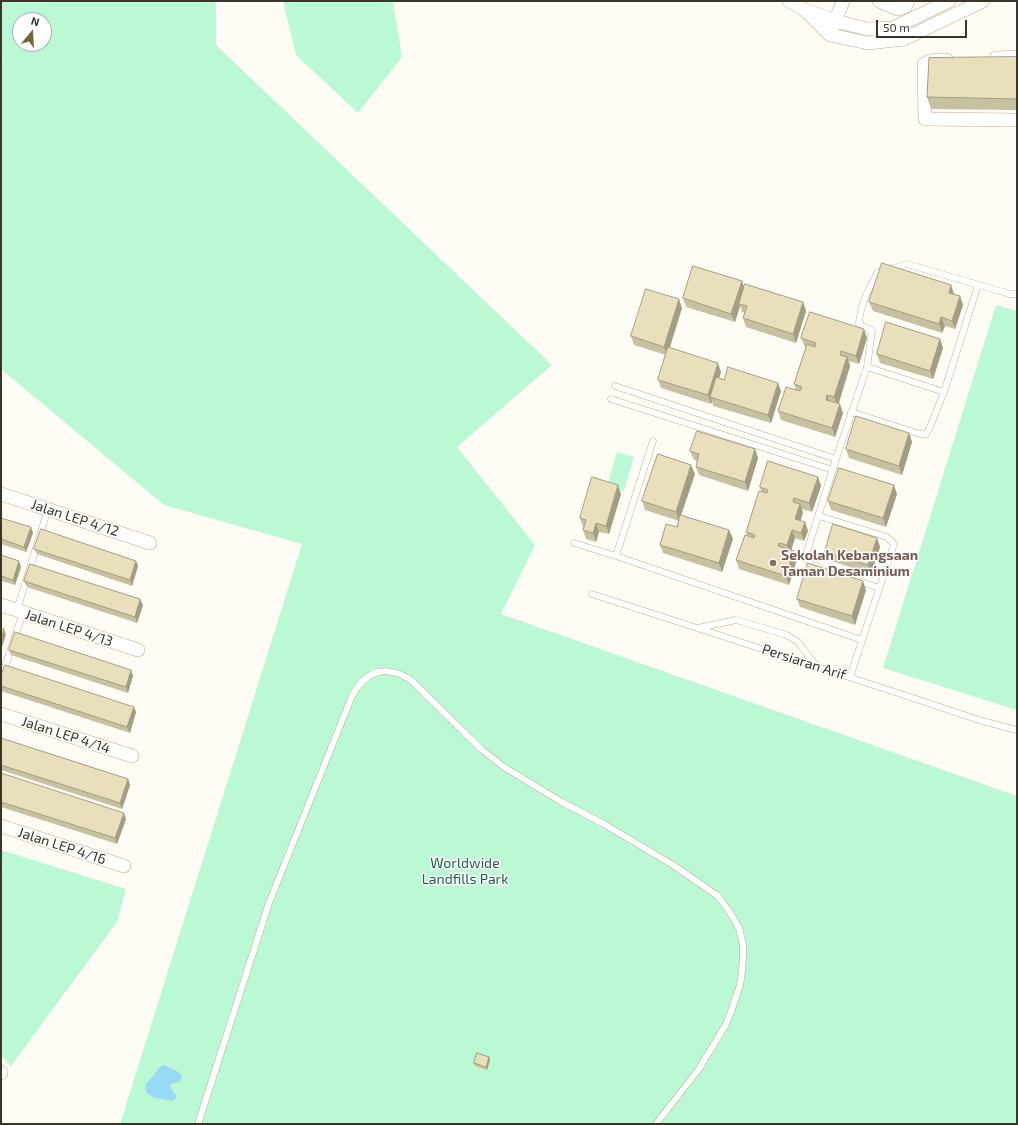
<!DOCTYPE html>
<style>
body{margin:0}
#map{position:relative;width:1018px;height:1125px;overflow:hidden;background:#fefcf4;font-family:"Exo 2",sans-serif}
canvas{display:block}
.frame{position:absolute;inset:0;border:2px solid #393627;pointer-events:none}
.north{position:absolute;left:12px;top:12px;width:40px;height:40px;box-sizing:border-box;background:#fff;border:1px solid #b0afa9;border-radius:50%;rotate:18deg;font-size:11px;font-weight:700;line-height:16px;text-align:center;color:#393627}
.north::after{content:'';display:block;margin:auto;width:14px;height:18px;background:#786534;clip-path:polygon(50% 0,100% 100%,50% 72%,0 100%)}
.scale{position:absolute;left:876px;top:20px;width:91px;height:18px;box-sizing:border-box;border:2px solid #393627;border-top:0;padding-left:5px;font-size:12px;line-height:14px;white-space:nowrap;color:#393627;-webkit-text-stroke:3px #fff;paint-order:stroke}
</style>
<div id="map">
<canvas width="1018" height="1125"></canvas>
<div class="frame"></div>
<div class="north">N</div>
<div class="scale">50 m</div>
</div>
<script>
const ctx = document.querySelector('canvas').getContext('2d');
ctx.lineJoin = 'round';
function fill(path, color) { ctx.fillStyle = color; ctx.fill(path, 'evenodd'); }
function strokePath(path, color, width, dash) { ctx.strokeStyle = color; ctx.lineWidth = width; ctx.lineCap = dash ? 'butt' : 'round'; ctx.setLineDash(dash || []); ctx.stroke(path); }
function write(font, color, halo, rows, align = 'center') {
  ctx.font = font + ' "Exo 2",sans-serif'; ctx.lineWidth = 3; ctx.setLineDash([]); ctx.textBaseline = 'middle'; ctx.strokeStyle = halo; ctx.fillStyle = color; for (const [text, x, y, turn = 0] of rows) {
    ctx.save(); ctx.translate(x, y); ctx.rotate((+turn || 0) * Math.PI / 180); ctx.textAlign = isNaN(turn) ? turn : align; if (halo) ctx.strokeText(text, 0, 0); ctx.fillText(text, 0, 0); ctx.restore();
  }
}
fill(new Path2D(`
 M 1,1 L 216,1 L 216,45 L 552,365 L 457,447 L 535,545 L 501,614 L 1017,796 L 1017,1124 L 120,1124 L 302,544 L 164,505 L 1,369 ZM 20,20 L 44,20 L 44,44 L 20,44 Z
 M 283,1 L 393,1 L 402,57 L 358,113 L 296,55 Z
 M 996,305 L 1017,311 L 1017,710 L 883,668 Z
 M 617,452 L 634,457 L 624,491 L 607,486 Z
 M 1,850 L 126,889 L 117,922 L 11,1066 L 1,1056 Z`), '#baf9d3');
fill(new Path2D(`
 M 163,1065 L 177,1071 L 182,1076 L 180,1082 L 173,1083 L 169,1086 L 177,1096 L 173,1101 L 155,1098 L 147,1093 C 143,1082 148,1083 154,1075 C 159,1069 155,1070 163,1065 Z`), '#98daf5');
const service = new Path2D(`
 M 867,367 L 944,392
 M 615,386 L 836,459 L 867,367 L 872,331 L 859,324 C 860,304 869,288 878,272 L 907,264 L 1010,294 L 1017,294
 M 611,399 L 833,470
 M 851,412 L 920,434 L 926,434 L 930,427 L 944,392 L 978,285
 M 819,516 L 887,537 L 894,544 L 850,677
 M 574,543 L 616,556 L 862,640
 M 616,556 L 653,441
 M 819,567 L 812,565 L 805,558 L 836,459
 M 856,580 L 879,588
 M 592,594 L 898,693 L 982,721 L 1017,730
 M 17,610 L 48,509
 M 698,628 L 736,620 L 787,635 L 798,642 L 817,667
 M 1,679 L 23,612
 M 198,1124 L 269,903 L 352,696 C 366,670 386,664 411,680 L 481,749 L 504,767 L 560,801 L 604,824 L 673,865 L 718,896 L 731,914 L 739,928 L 743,945 L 743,956 L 742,971 L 740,985 L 731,1012 L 725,1026 L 699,1069 L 656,1124`);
const minor = new Path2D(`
 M 789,1 L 805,10 L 836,21 L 867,29 L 893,28 L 949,1
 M 879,1 L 898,9 L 905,7 L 908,1
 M 805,10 L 830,35 L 868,43 L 904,39 L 983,1
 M 833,27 L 843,1
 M 996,58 L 1017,57
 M 947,60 L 930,61 L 924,64 L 925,119 L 1017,120
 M 1,494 L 150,543
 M 1,605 L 138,650
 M 1,714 L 132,756
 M 1,826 L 124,866
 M 1,1072 L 1,1073`);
strokePath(service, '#b9b08d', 7);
strokePath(minor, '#b9b08d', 14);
strokePath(service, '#fff', 6);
strokePath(minor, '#fff', 13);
fill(new Path2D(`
 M 1017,57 L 1017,110 L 931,109 L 927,97 Z
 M 742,281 L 744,288 L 803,302 L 806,311 L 796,343 L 746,327 L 743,318 L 745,313 L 742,312 L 740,306 L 735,322 L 686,307 L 683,298 Z
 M 954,294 L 960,296 L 963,305 L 955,329 L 945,326 L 942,333 L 873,311 L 869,302 Z
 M 682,308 L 670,348 L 721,372 L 719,378 L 724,380 L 781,391 L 771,423 L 713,406 L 712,401 L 711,404 L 661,388 L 658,380 L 666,355 L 634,345 L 631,336 Z
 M 801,338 L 867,338 L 859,364 L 849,361 L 850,366 L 838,404 L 843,413 L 835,437 L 781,420 L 778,411 L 796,390 L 794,384 L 806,347 L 805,347 Z
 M 940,339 L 943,348 L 933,379 L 880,363 L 877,354 Z
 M 909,433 L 912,442 L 902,475 L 849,458 L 846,449 Z
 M 755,449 L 758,458 L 748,491 L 699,475 L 696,467 L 697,461 L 694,460 L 690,451 Z
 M 695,474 L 681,515 L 729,530 L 733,539 L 722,572 L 663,553 L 660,545 L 677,527 L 679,521 L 645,510 L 642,501 Z
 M 818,477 L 821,486 L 812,512 L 802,509 L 803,513 L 800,521 L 805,522 L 808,531 L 804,541 L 795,538 L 791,550 L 794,551 L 797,559 L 789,585 L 739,569 L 736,560 L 747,535 L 746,532 L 761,491 L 760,487 Z
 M 621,494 L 609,534 L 599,532 L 596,542 L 586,539 L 583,530 L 584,527 L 583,527 L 580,518 Z
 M 897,494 L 886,527 L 831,510 L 828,501 Z
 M 1,518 L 33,533 L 26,552 L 1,544 Z
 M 877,538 L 880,547 L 871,574 L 828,560 L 825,552 Z
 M 34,549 L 136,561 L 138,566 L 132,586 L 37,554 Z
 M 1,555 L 21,567 L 15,585 L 1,581 Z
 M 24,581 L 143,605 L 137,623 L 27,587 Z
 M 866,590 L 855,625 L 800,607 L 797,599 Z
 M 9,650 L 131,670 L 133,676 L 128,693 L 11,655 Z
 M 1,676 L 134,707 L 136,712 L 130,733 L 1,691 Z
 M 1,738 L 128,779 L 130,785 L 122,809 L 1,770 Z
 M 1,773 L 126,819 L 117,844 L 1,807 Z
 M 489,1057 L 490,1060 L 487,1070 L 475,1066 L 474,1063 Z`), '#c8c1a1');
fill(new Path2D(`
 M 742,281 L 745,290 L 739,304 L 740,306 L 735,322 L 731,314 Z
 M 951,285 L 954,294 L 949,293 Z
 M 960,296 L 963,305 L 955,329 L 952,321 Z
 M 679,299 L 682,308 L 667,355 L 664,347 Z
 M 803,302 L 806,311 L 796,343 L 793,334 Z
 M 941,317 L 945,326 L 942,333 L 939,324 Z
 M 864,329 L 867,338 L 859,364 L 856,356 Z
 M 940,339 L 943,348 L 933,379 L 930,371 Z
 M 847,357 L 850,366 L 838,406 L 834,397 Z
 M 718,363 L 721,372 L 713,398 L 710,397 L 712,401 L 711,404 L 708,395 Z
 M 778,383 L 781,391 L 771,423 L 768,415 Z
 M 827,395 L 830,404 L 826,400 Z
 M 840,404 L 843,413 L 835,437 L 832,428 Z
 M 909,433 L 912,442 L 902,475 L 899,466 Z
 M 755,449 L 758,458 L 748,491 L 745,482 Z
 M 691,465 L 695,474 L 679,521 L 676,512 Z
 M 818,477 L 821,486 L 812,512 L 809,503 Z
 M 618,485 L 621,494 L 609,534 L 606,526 Z
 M 894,485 L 897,494 L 886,527 L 883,518 Z
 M 800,504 L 803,513 L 798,528 L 795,519 Z
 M 805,522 L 808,531 L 804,541 L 801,533 Z
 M 596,523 L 599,532 L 596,542 L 593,533 Z
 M 31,527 L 33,533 L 26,552 L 24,547 Z
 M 729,530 L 733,539 L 722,572 L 719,563 Z
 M 792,530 L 795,538 L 790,554 L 787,545 Z
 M 877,538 L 880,547 L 871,574 L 868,565 Z
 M 794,551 L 797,559 L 789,585 L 786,576 Z
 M 19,561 L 21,567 L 15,585 L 13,580 Z
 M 136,561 L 138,566 L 132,586 L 130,580 Z
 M 863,581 L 866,590 L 855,625 L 852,616 Z
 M 140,599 L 143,605 L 137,623 L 135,617 Z
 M 4,629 L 6,635 L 1,650 L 1,638 Z
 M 131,670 L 133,676 L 128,693 L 126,687 Z
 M 134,707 L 136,712 L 130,733 L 127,727 Z
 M 128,779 L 130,785 L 122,809 L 120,803 Z
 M 124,813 L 126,819 L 117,844 L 115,838 Z
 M 489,1057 L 490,1060 L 487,1070 L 486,1067 Z`), '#a39d83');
const building = new Path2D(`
 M 1017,57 L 1017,99 L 927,97 L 929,58 Z
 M 882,263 L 951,285 L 949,293 L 960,296 L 952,321 L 941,317 L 939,324 L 869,302 Z
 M 693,266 L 742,281 L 731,314 L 683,298 Z
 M 745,284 L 803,302 L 793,334 L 743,318 L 747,306 L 739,304 Z
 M 646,289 L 679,299 L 664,347 L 631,336 Z
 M 810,312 L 864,329 L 856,356 L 841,351 L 840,355 L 847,357 L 834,397 L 827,395 L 826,400 L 840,404 L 832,428 L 778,411 L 786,387 L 800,391 L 802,387 L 794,384 L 807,344 L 815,347 L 816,343 L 801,338 Z
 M 886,322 L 940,339 L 930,371 L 877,354 Z
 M 668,347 L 718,363 L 708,395 L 658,380 Z
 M 728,367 L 778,383 L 768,415 L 710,397 L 716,377 L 724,380 Z
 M 856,416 L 909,433 L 899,466 L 846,449 Z
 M 697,431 L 755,449 L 745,482 L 696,467 L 699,454 L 690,451 Z
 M 658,454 L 691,465 L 676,512 L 642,501 Z
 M 768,461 L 818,477 L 809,503 L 794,498 L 793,502 L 800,504 L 795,519 L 805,522 L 801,533 L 792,530 L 787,545 L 779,543 L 778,546 L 794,551 L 786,576 L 736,560 L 745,535 L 754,538 L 755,535 L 746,532 L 759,491 L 767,493 L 768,490 L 760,487 Z
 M 839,468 L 894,485 L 883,518 L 828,501 Z
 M 592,477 L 618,485 L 606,526 L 596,523 L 593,533 L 583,530 L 586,520 L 580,518 Z
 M 680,515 L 729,530 L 719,563 L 660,545 L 666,524 L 677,527 Z
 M 1,518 L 31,527 L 24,547 L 1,539 Z
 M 833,524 L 877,538 L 868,565 L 825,552 Z
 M 41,529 L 136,561 L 130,580 L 34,549 Z
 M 1,555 L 19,561 L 13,580 L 1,576 Z
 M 808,563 L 863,581 L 852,616 L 797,599 Z
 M 30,564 L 140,599 L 135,617 L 24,581 Z
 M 1,628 L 4,629 L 1,638 Z
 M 15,632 L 131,670 L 126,687 L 9,650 Z
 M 5,665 L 134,707 L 127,727 L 1,686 L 1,676 Z
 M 1,738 L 128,779 L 120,803 L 1,765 Z
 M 1,773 L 124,813 L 115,838 L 1,802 Z
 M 477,1053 L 489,1057 L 486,1067 L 474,1063 Z`);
fill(building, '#e9e0bb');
strokePath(building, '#a39d83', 1);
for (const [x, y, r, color] of [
 [773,563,4,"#8d6e63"]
]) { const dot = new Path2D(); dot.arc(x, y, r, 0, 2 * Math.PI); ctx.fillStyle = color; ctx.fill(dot); strokePath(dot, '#fff', 1.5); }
write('14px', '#393627', '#fff', [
 ["Jalan LEP 4/12",75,518,18],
 ["Jalan LEP 4/13",69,628,18],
 ["Persiaran Arif",804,662,18],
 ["Jalan LEP 4/14",66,735,18],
 ["Jalan LEP 4/16",62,846,18]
]);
write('bold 14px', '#785e54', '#fff', [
 ["Sekolah Kebangsaan",781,555],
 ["Taman Desaminium",781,571]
], 'left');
write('14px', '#17633f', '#fff', [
 ["Worldwide",465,863],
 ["Landfills Park",465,879]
]);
</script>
